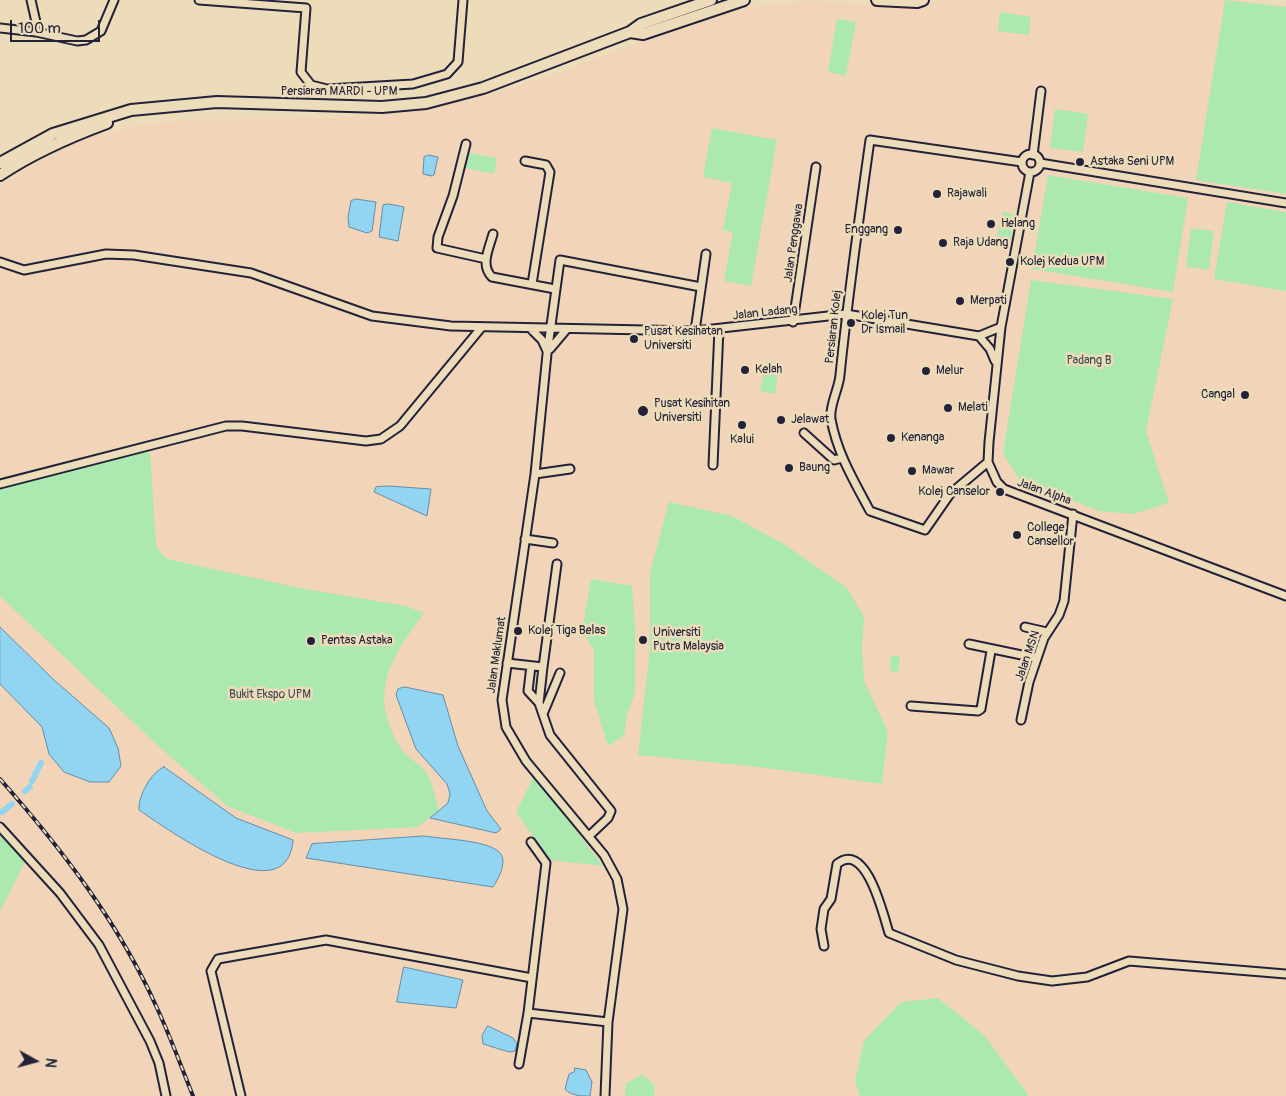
<!DOCTYPE html>
<style>
body{margin:0}
#map{position:relative;width:1286px;height:1096px;overflow:hidden;background:#eddcb9;font-family:Pangolin,sans-serif}
canvas{display:block}
.north{position:absolute;left:10px;top:1036px;width:50px;height:50px;-webkit-text-stroke:4px #eddcb9;paint-order:stroke;rotate:97deg;font-size:14px;font-weight:700;line-height:20px;text-align:center;color:#22223b}
.north::after{content:'';display:block;margin:auto;width:18px;height:22px;background:#22223b;clip-path:polygon(50% 0,100% 100%,50% 72%,0 100%)}
.scale{position:absolute;left:10px;top:20px;width:90px;height:22px;box-sizing:border-box;border:2px solid #22223b;border-top:0;padding-left:6px;font-size:15px;line-height:18px;white-space:nowrap;color:#22223b;-webkit-text-stroke:4px #eddcb9;paint-order:stroke}
</style>
<div id="map">
<canvas width="1286" height="1096"></canvas>
<div class="north">N</div>
<div class="scale">100 m</div>
</div>
<script>
const ctx = document.querySelector('canvas').getContext('2d');
ctx.lineJoin = 'round';
function fill(path, color) { ctx.fillStyle = color; ctx.fill(path, 'evenodd'); }
function strokePath(path, color, width, dash) { ctx.strokeStyle = color; ctx.lineWidth = width; ctx.lineCap = dash ? 'butt' : 'round'; ctx.setLineDash(dash || []); ctx.stroke(path); }
function write(font, color, halo, rows, align = 'center') {
  ctx.font = font + ' Pangolin,sans-serif'; ctx.lineWidth = 5; ctx.setLineDash([]); ctx.textBaseline = 'middle'; ctx.strokeStyle = halo; ctx.fillStyle = color; for (const [text, x, y, turn = 0] of rows) {
    ctx.save(); ctx.translate(x, y); ctx.rotate((+turn || 0) * Math.PI / 180); ctx.textAlign = isNaN(turn) ? turn : align; if (halo) ctx.strokeText(text, 0, 0); ctx.fillText(text, 0, 0); ctx.restore();
  }
}
fill(new Path2D(`
 M 961,0 L 1239,0 L 1286,7 L 1286,1096 L 0,1096 L 0,185 L 66,146 L 97,135 L 153,123 L 221,119 L 332,118 L 391,114 L 429,109 L 532,82 L 701,20 L 739,9 L 807,1 L 906,5 Z`), '#f2d4b8');
fill(new Path2D(`
 M 1225,0 L 1286,7 L 1286,194 L 1196,180 Z
 M 1000,12 L 1031,17 L 1029,35 L 998,31 Z
 M 837,19 L 856,22 L 846,76 L 828,72 Z
 M 1055,109 L 1088,114 L 1083,152 L 1050,148 Z
 M 712,128 L 777,140 L 751,286 L 724,281 L 733,232 L 723,230 L 732,183 L 703,177 Z
 M 468,153 L 497,158 L 494,174 L 465,168 Z
 M 1048,175 L 1188,198 L 1173,292 L 1032,269 Z
 M 1227,202 L 1286,212 L 1286,291 L 1214,279 Z
 M 1002,212 L 1015,214 L 1011,240 L 997,237 Z
 M 1191,228 L 1214,231 L 1209,270 L 1186,267 Z
 M 1031,280 L 1173,299 L 1146,431 L 1169,503 L 1133,514 L 1099,511 L 1019,479 L 1003,453 Z
 M 766,361 L 778,363 L 776,394 L 760,391 Z
 M 150,450 L 156,546 L 165,558 L 185,563 L 305,589 L 406,606 L 424,613 C 390,659 368,692 400,747 C 406,757 418,762 425,771 C 433,780 435,799 439,810 L 418,827 L 296,833 L 227,806 L 156,744 L 0,596 L 0,481 Z
 M 669,502 L 732,516 L 784,544 L 847,588 L 864,617 L 862,648 L 864,681 L 888,732 L 882,784 L 759,767 L 638,755 L 650,648 L 650,573 Z
 M 591,579 L 632,586 L 635,626 L 635,693 L 627,714 L 624,736 L 608,746 L 594,700 L 594,650 L 582,632 Z
 M 891,656 L 900,656 L 898,672 L 890,671 Z
 M 534,776 L 603,866 L 550,860 L 516,812 Z
 M 0,830 L 27,858 L 0,911 Z
 M 938,998 L 985,1036 L 1029,1096 L 860,1096 L 855,1080 L 864,1041 L 901,1002 Z
 M 642,1074 L 655,1086 L 654,1096 L 625,1096 L 626,1084 Z`), '#ace9b0');
const water = new Path2D(`
 M 429,155 L 438,157 L 434,175 L 432,176 L 423,174 L 424,157 Z
 M 356,199 L 376,202 L 372,231 L 367,233 L 349,227 L 348,217 L 351,201 Z
 M 389,204 L 404,207 L 398,241 L 379,237 L 383,205 Z
 M 388,486 L 431,489 L 427,516 L 374,492 L 376,487 Z
 M 0,627 L 54,680 L 109,728 L 118,748 L 121,766 L 109,782 L 90,782 L 64,772 L 49,754 L 42,727 L 0,684 Z
 M 405,687 L 443,695 L 458,746 L 487,811 L 501,829 L 496,833 L 430,818 L 448,803 L 450,794 L 447,784 L 416,749 L 396,695 L 398,689 Z
 M 164,767 L 236,818 L 293,840 C 287,916 167,829 139,810 C 138,796 151,772 164,767 Z
 M 424,836 C 443,839 484,840 498,851 C 509,859 499,878 493,887 L 306,858 L 312,844 Z
 M 404,967 L 463,980 L 456,1008 L 397,1002 Z
 M 488,1026 L 513,1038 L 517,1044 L 515,1051 L 509,1052 L 483,1044 L 482,1036 Z
 M 575,1068 L 586,1070 L 592,1082 L 590,1096 C 581,1096 571,1096 565,1089 L 569,1074 L 574,1072 Z`);
fill(water, '#91d5f2');
strokePath(water, '#658da9', 1);
strokePath(new Path2D(`
 M 32,781 L 41,763
 M 25,791 L 30,787
 M 2,812 L 12,804`), '#91d5f2', 6);
const street = new Path2D(`
 M 31,0 L 36,22 L 36,32
 M 199,0 L 306,8 L 301,72 L 311,85 L 327,89 L 413,84 L 447,74 L 458,62 L 463,0
 M 0,28 L 36,32 L 77,41 L 86,40 L 101,31 L 114,0
 M 466,144 L 453,196 L 438,237 L 437,248 L 486,259
 M1022 163a9 9 0 1 1 18 0a9 9 0 1 1-18 0Z
 M 1033,155 L 1041,91
 M 525,161 L 546,165 L 550,172 L 532,284
 M 1040,163 L 1286,203
 M 1030,172 L 1001,327 L 989,442 L 988,462 L 997,482 L 1004,489 L 1286,596
 M 493,234 C 489,249 480,265 492,277 L 555,289
 M 0,262 L 24,270 L 106,254 L 134,255 L 251,273 L 372,316 L 451,326 L 695,331 L 846,314 L 979,336 L 1001,327
 M 793,322 L 816,167
 M 531,329 L 542,340 L 547,351
 M 695,331 L 706,254
 M 979,336 L 990,349 L 995,361
 M 550,349 L 566,330
 M 804,433 L 834,460 L 842,458
 M 988,462 L 950,494 L 925,530 L 870,511 C 854,481 837,453 831,419 C 829,405 839,389 840,375 C 848,296 859,218 870,140 L 1022,162
 M 713,465 L 719,329
 M 535,474 L 570,469
 M 0,484 L 226,426 L 242,426 L 366,441 L 381,439 L 400,426 L 481,328
 M 525,539 L 553,543
 M 1025,627 L 1047,632
 M 969,644 L 1036,658
 M 507,663 L 543,667 L 539,703 L 550,735 L 611,811 L 608,818 L 589,836
 M 531,666 L 528,691 L 539,703
 M 543,667 L 557,564
 M 911,706 L 978,711 L 981,709 L 991,651
 M 543,714 L 560,673
 M 1021,720 L 1029,682 L 1044,638 L 1059,615 L 1064,601 L 1073,514
 M 0,827 L 60,893 L 99,945 L 150,1041 L 159,1063 L 166,1096
 M 824,946 L 821,929 L 824,909 L 831,899 L 837,864 C 866,840 883,914 889,933 L 956,960 L 1018,976 L 1052,981 L 1087,977 L 1129,961 L 1286,974
 M 528,1013 L 608,1022
 M 519,1064 L 528,1013 L 546,863 L 531,842
 M 241,1096 L 211,971 L 218,959 L 326,940 L 532,978
 M 605,1096 L 608,1022 L 623,909 L 617,879 L 604,855 L 526,761 L 506,727 L 502,700 L 535,474 L 547,354 L 560,260 L 701,287`);
const secondary = new Path2D(`
 M 877,0 L 917,2 L 923,0
 M 630,32 L 643,34 L 744,0
 M 0,163 L 53,134 L 131,110 L 217,102 L 382,107 L 426,103 L 483,88 L 630,32 L 641,24 L 711,0
 M 0,175 C 33,153 69,137 107,123`);
strokePath(street, '#22223b', 11);
strokePath(secondary, '#22223b', 14);
strokePath(street, '#eddcb9', 7);
strokePath(secondary, '#eddcb9', 10);
const rail = new Path2D(`
 M 0,779 C 61,848 119,923 157,1008 C 170,1036 181,1066 193,1096`);
strokePath(rail, '#22223b', 4);
strokePath(rail, '#eddcb9', 2, [5.5]);
for (const [x, y, r, color] of [
 [1080,162,5,"#22223b"],
 [937,194,5,"#22223b"],
 [991,224,5,"#22223b"],
 [898,230,5,"#22223b"],
 [943,243,5,"#22223b"],
 [1010,262,5,"#22223b"],
 [960,301,5,"#22223b"],
 [851,323,5,"#22223b"],
 [634,339,5,"#22223b"],
 [745,370,5,"#22223b"],
 [926,371,5,"#22223b"],
 [1245,395,5,"#22223b"],
 [948,408,5,"#22223b"],
 [643,411,6,"#22223b"],
 [781,420,5,"#22223b"],
 [742,425,5,"#22223b"],
 [891,438,5,"#22223b"],
 [789,468,5,"#22223b"],
 [912,471,5,"#22223b"],
 [1000,492,5,"#22223b"],
 [1017,535,5,"#22223b"],
 [518,631,5,"#22223b"],
 [643,640,5,"#22223b"],
 [311,641,5,"#22223b"]
]) { const dot = new Path2D(); dot.arc(x, y, r, 0, 2 * Math.PI); ctx.fillStyle = color; ctx.fill(dot); strokePath(dot, '#eddcb9', 2); }
write('12px', '#22223b', '#eddcb9', [
 ["Persiaran MARDI - UPM",339,92],
 ["Jalan Penggawa",794,243,-82],
 ["Jalan Ladang",765,313,-6],
 ["Persiaran Kolej",834,327,-84],
 ["Jalan Alpha",1044,492,20],
 ["Jalan Maklumat",497,655,-82],
 ["Jalan MSN",1028,656,-71]
]);
write('12px', '#22223b', '#eddcb9', [
 ["Astaka Seni UPM",1090,162],
 ["Rajawali",947,194],
 ["Helang",1001,224],
 ["Enggang",888,230,"right"],
 ["Raja Udang",953,243],
 ["Kolej Kedua UPM",1020,262],
 ["Merpati",970,301],
 ["Kolej Tun",861,316],
 ["Dr Ismail",861,330],
 ["Pusat Kesihatan",644,332],
 ["Universiti",644,346],
 ["Kelah",755,370],
 ["Melur",936,371],
 ["Cangal",1235,395,"right"],
 ["Pusat Kesihitan",654,404],
 ["Universiti",654,418],
 ["Melati",958,408],
 ["Jelawat",791,420],
 ["Kenanga",901,438],
 ["Kalui",742,440,"center"],
 ["Baung",799,468],
 ["Mawar",922,471],
 ["Kolej Canselor",990,492,"right"],
 ["College",1027,528],
 ["Cansellor",1027,542],
 ["Kolej Tiga Belas",528,631],
 ["Universiti",653,633],
 ["Putra Malaysia",653,647],
 ["Pentas Astaka",321,641]
], 'left');
write('12px', '#3e4a52', '#eddcb9', [
 ["Padang B",1089,361],
 ["Bukit Ekspo UPM",270,695]
]);
</script>
